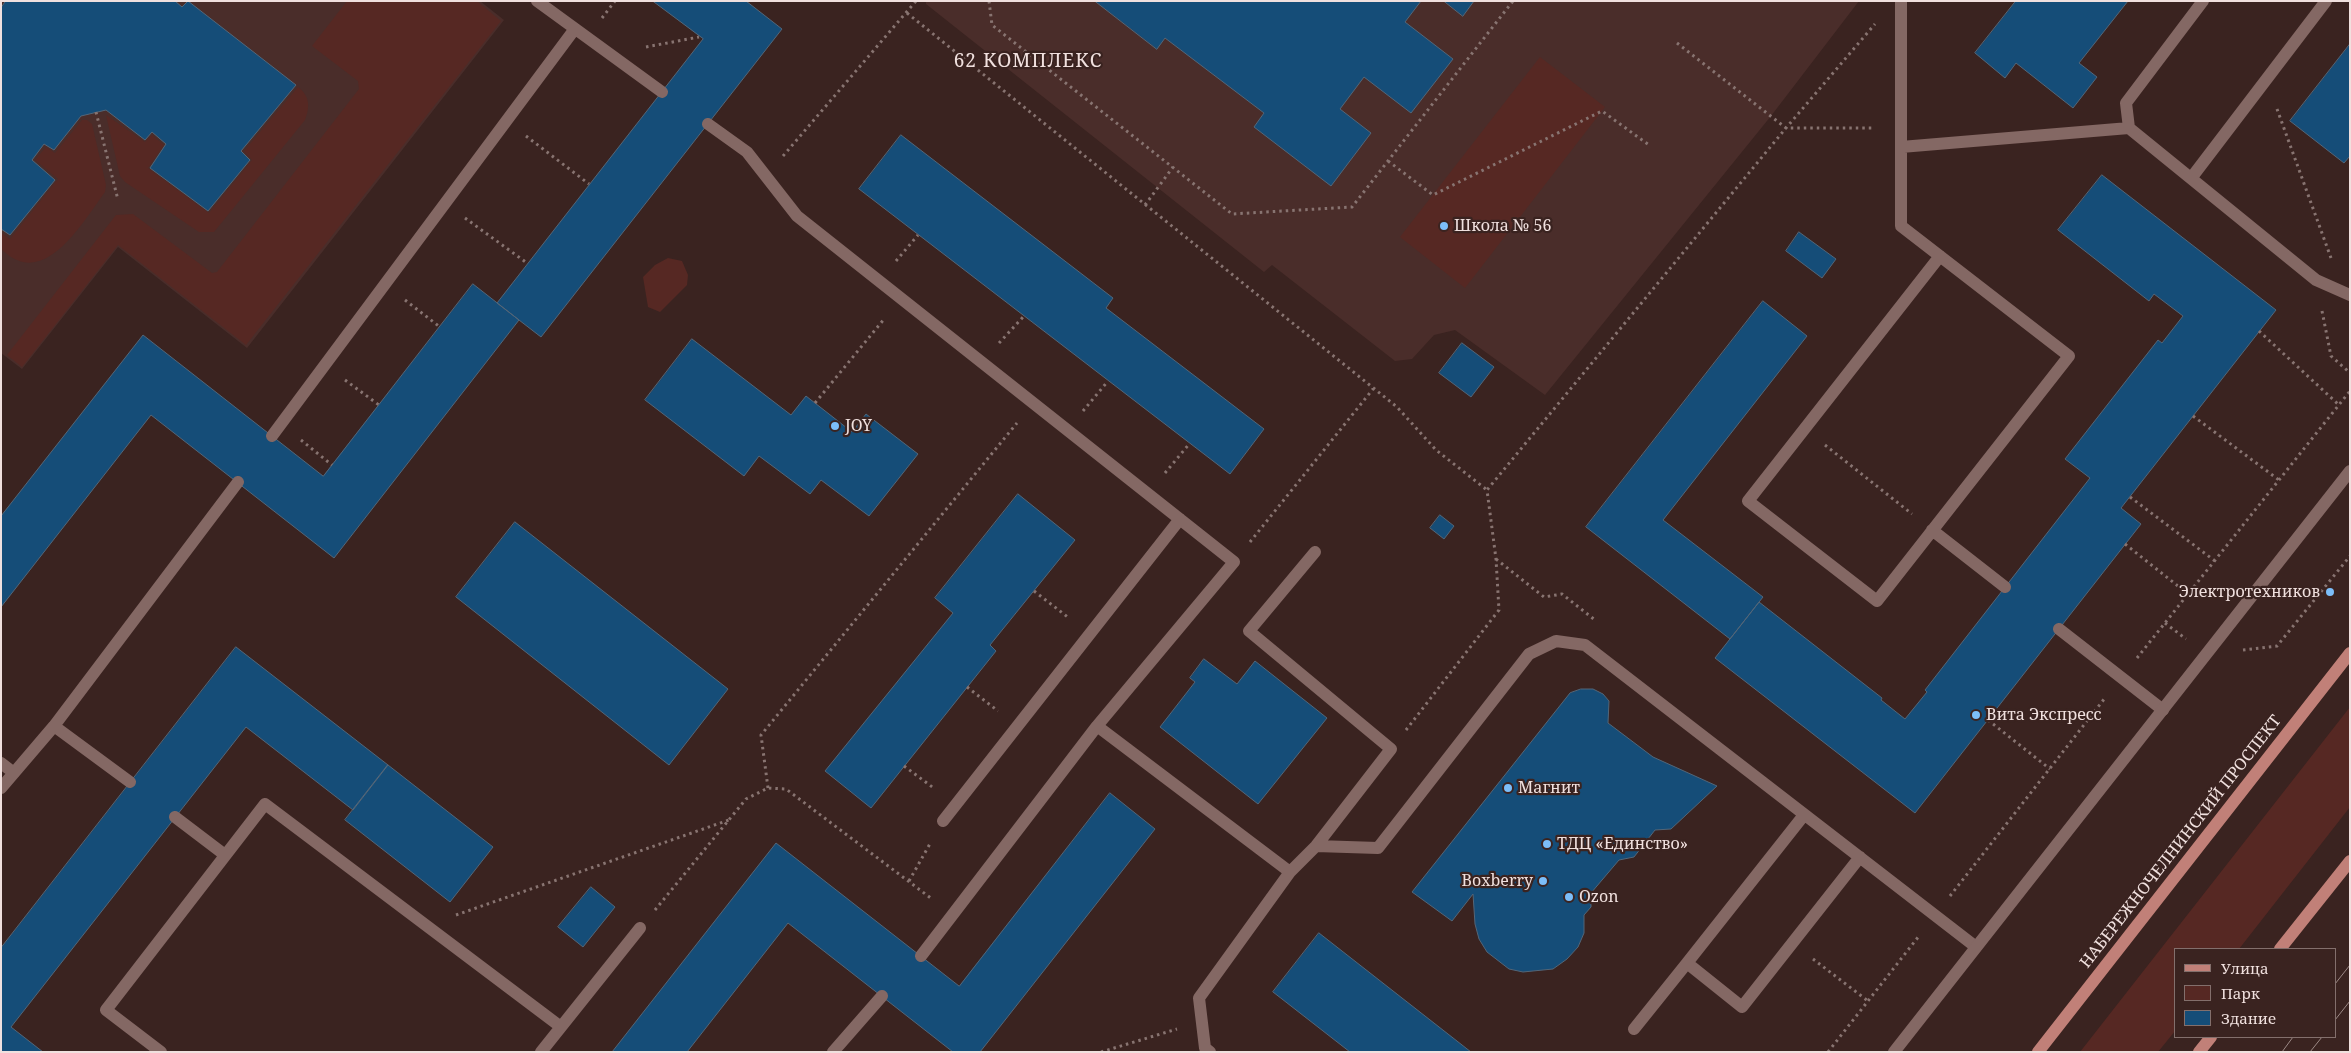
<!DOCTYPE html>
<meta charset="utf-8">
<style>
body{margin:0}
#map{position:relative;width:2351px;height:1053px;overflow:hidden;background:#3a2320;font-family:"Noto Serif",serif}
canvas{display:block}
.frame{position:absolute;inset:0;border:2px solid #f0e0de;pointer-events:none}
.legend{position:absolute;left:2174px;top:948px;width:162px;height:90px;box-sizing:border-box;background:#3a2320;border:1px solid #836f6c;margin:0;padding:6px 9px;list-style:none;font-size:15px;color:#f0e0de}
.legend li{display:flex;align-items:center;gap:10px;height:25px}
.legend b{width:25px;border:1px solid #836f6c}
</style>
<div id="map">
<canvas width="2351" height="1053"></canvas>
<div class="frame"></div>
<ul class="legend">
<li><b style="height:6px;background:#c18078"></b>Улица</li>
<li><b style="height:14px;background:#562823"></b>Парк</li>
<li><b style="height:14px;background:#154d78"></b>Здание</li>
</ul>
</div>
<script>
const ctx = document.querySelector('canvas').getContext('2d');
ctx.lineJoin = 'round';
function fill(path, color) { ctx.fillStyle = color; ctx.fill(path, 'evenodd'); }
function strokePath(path, color, width, dash) { ctx.strokeStyle = color; ctx.lineWidth = width; ctx.lineCap = dash ? 'butt' : 'round'; ctx.setLineDash(dash || []); ctx.stroke(path); }
function write(font, color, halo, rows, align = 'center') {
  ctx.font = font + ' "Noto Serif",serif'; ctx.lineWidth = 4.5; ctx.setLineDash([]); ctx.textBaseline = 'middle'; ctx.strokeStyle = halo; ctx.fillStyle = color; for (const [text, x, y, turn = 0] of rows) {
    ctx.save(); ctx.translate(x, y); ctx.rotate((+turn || 0) * Math.PI / 180); ctx.textAlign = isNaN(turn) ? turn : align; if (halo) ctx.strokeText(text, 0, 0); ctx.fillText(text, 0, 0); ctx.restore();
  }
}
fill(new Path2D(`
 M 1,1 L 480,1 L 504,20 L 247,348 L 118,247 L 22,369 L 1,353 Z
 M 926,1 L 1859,1 L 1771,116 L 1545,395 L 1455,330 L 1434,335 L 1412,359 L 1395,361 L 1272,265 L 1264,272 L 926,4 Z`), '#4a2d2a');
fill(new Path2D(`
 M 347,1 L 477,1 L 501,21 L 246,345 L 118,245 L 22,367 L 7,355 L 116,215 L 133,214 L 212,273 L 217,272 L 359,89 L 358,81 L 312,46 Z
 M 1540,57 L 1605,107 L 1465,288 L 1400,237 Z
 M 298,87 C 310,96 310,107 305,120 L 214,232 L 199,232 L 125,182 L 120,176 L 106,115 L 145,142 L 152,135 L 164,145 L 148,168 L 209,213 L 252,160 L 244,151 Z
 M 82,120 L 87,120 L 92,124 L 106,185 L 105,192 C 87,216 53,276 17,260 C 11,258 6,253 1,249 L 1,233 L 10,239 L 58,179 L 35,160 L 46,147 L 55,153 Z
 M 668,258 L 682,261 L 688,275 L 687,285 L 660,312 L 648,307 L 643,277 L 655,265 Z
 M 2350,707 L 2350,807 L 2239,949 L 2175,949 L 2175,1031 L 2158,1052 L 2080,1052 Z`), '#562823');
const building = new Path2D(`
 M 6,1 L 175,1 L 182,7 L 188,1 L 296,85 L 241,151 L 250,160 L 208,211 L 150,168 L 166,144 L 152,132 L 145,140 L 106,110 L 81,116 L 54,150 L 44,144 L 32,160 L 55,180 L 10,235 L 1,229 L 1,8 Z
 M 653,1 L 746,1 L 782,29 L 541,337 L 497,303 L 703,39 Z
 M 1095,1 L 1421,1 L 1405,22 L 1453,59 L 1411,113 L 1364,77 L 1340,109 L 1371,133 L 1331,186 L 1254,127 L 1264,113 L 1165,38 L 1157,49 Z
 M 1444,1 L 1474,1 L 1463,16 Z
 M 2016,1 L 2128,1 L 2079,63 L 2097,77 L 2073,108 L 2016,63 L 2005,78 L 1975,53 Z
 M 2350,44 L 2350,156 L 2344,163 L 2290,121 Z
 M 901,135 L 1113,298 L 1106,308 L 1264,429 L 1230,474 L 859,189 Z
 M 2102,175 L 2276,310 L 2121,508 L 2141,524 L 1915,813 L 1715,658 L 1759,602 L 1882,698 L 1881,700 L 1905,719 L 1927,692 L 1925,690 L 2090,478 L 2065,459 L 2158,340 L 2162,343 L 2183,316 L 2154,294 L 2149,301 L 2058,230 Z
 M 1799,232 L 1836,259 L 1822,278 L 1786,251 Z
 M 473,284 L 519,320 L 334,558 L 151,415 L 1,607 L 1,516 L 143,335 L 323,476 Z
 M 1763,301 L 1807,336 L 1663,520 L 1763,597 L 1730,639 L 1586,527 Z
 M 692,339 L 791,415 L 806,396 L 852,432 L 866,414 L 918,454 L 869,516 L 821,480 L 810,494 L 759,456 L 744,476 L 645,400 Z
 M 1462,343 L 1494,367 L 1471,397 L 1439,373 Z
 M 1018,494 L 1075,540 L 990,645 L 996,651 L 871,808 L 825,771 L 953,613 L 935,598 Z
 M 1440,515 L 1454,526 L 1444,539 L 1430,528 Z
 M 515,522 L 728,689 L 669,765 L 456,597 Z
 M 236,647 L 388,765 L 353,810 L 246,727 L 11,1027 L 43,1052 L 1,1052 L 1,948 Z
 M 1204,659 L 1237,684 L 1255,661 L 1327,718 L 1258,804 L 1160,727 L 1195,682 L 1190,678 Z
 M 1581,689 L 1593,689 L 1603,694 L 1609,701 L 1608,723 L 1653,757 L 1717,786 L 1671,829 L 1655,830 L 1634,857 L 1619,860 L 1591,893 L 1591,907 L 1584,915 L 1584,933 L 1578,947 L 1567,959 L 1553,969 L 1523,972 L 1509,969 L 1487,952 L 1479,939 L 1475,924 L 1473,894 L 1452,921 L 1412,892 L 1570,693 Z
 M 388,765 L 493,847 L 450,902 L 345,820 Z
 M 1110,793 L 1155,829 L 980,1052 L 953,1052 L 788,923 L 687,1052 L 612,1052 L 776,843 L 959,986 Z
 M 591,887 L 615,907 L 583,947 L 558,927 Z
 M 1319,933 L 1471,1052 L 1350,1052 L 1273,992 Z`);
fill(building, '#154d78');
strokePath(building, '#536678', 1);
strokePath(new Path2D(`
 M 989,1 L 992,25 L 1232,214 L 1352,207 L 1513,1
 M 907,13 L 1397,407 L 1436,450 L 1487,490
 M 602,18 L 615,1
 M 1677,43 L 1786,128 L 1875,128
 M 646,47 L 699,37
 M 2277,109 L 2331,258
 M 96,112 L 118,200
 M 526,136 L 589,184
 M 783,156 L 916,1
 M 1388,161 L 1433,195 L 1602,111 L 1649,145
 M 1145,205 L 1173,167
 M 465,218 L 527,263
 M 896,261 L 918,235
 M 405,300 L 440,327
 M 2322,311 L 2331,356 L 2350,373
 M 2259,331 L 2339,405
 M 999,343 L 1024,316
 M 345,380 L 379,405
 M 815,403 L 885,318
 M 1083,411 L 1108,381
 M 2193,416 L 2279,480
 M 301,440 L 332,465
 M 1825,445 L 1912,514
 M 1165,473 L 1190,443
 M 2130,497 L 2215,561
 M 1250,542 L 1373,389
 M 2125,544 L 2188,594
 M 1496,559 L 1544,597 L 1562,594 L 1595,620
 M 1034,591 L 1069,618
 M 2165,623 L 2186,639
 M 2243,650 L 2277,646 L 2350,556
 M 2137,658 L 2350,391
 M 967,687 L 998,711
 M 1988,720 L 2050,769
 M 1406,730 L 1499,610 L 1496,559 L 1487,490 L 1786,128 L 1875,24
 M 904,766 L 935,789
 M 768,788 L 761,735 L 1017,423
 M 909,881 L 931,842
 M 1950,896 L 2105,698
 M 655,910 L 746,799 L 768,788 L 786,789 L 932,899
 M 456,915 L 729,820
 M 1813,959 L 1868,1001
 M 1101,1052 L 1177,1029
 M 1828,1052 L 1919,936`), '#887471', 3, [2.5, 4]);
strokePath(new Path2D(`
 M 537,1 L 662,92
 M 1901,1 L 1901,226 L 2069,356 L 1877,601 L 1748,501 L 1940,256
 M 708,124 L 747,152 L 797,216 L 1234,562 L 1097,726 L 921,956
 M 2129,128 L 2126,103 L 2203,1
 M 1901,147 L 2129,128 L 2316,280 L 2350,295
 M 2192,177 L 2326,1
 M 272,436 L 574,30
 M 1932,530 L 2005,587
 M 1315,552 L 1249,631 L 1391,749 L 1316,846
 M 2059,629 L 2163,710
 M 54,726 L 130,782
 M 1097,726 L 1290,872 L 1199,998 L 1205,1048 L 1210,1052
 M 1,763 L 14,773
 M 1,788 L 54,726 L 238,482
 M 1804,815 L 1687,963 L 1742,1007 L 1860,857
 M 175,817 L 225,855
 M 943,821 L 1180,519
 M 1290,872 L 1316,846 L 1378,848 L 1529,654 L 1556,641 L 1585,645 L 1976,947
 M 1634,1029 L 1687,963
 M 161,1052 L 106,1010 L 265,804 L 561,1027
 M 541,1052 L 640,928
 M 833,1052 L 882,996`), '#846864', 12);
strokePath(new Path2D(`
 M 1894,1052 L 2350,471`), '#846864', 12);
strokePath(new Path2D(`
 M 2280,949 L 2350,861
 M 2038,1052 L 2350,653
 M 2199,1052 L 2211,1037`), '#c18078', 12);
strokePath(new Path2D(`
 M 2335,984 L 2350,965
 M 2335,1020 L 2350,1001
 M 2282,1052 L 2293,1037
 M 2310,1052 L 2322,1037`), '#9c8986', 1);
for (const [x, y, r, color] of [
 [1444,226,5,"#7cbef9"],
 [835,426,5,"#7cbef9"],
 [2330,592,5,"#7cbef9"],
 [1976,715,5,"#7cbef9"],
 [1508,788,5,"#7cbef9"],
 [1547,844,5,"#7cbef9"],
 [1543,881,5,"#7cbef9"],
 [1569,897,5,"#7cbef9"]
]) { const dot = new Path2D(); dot.arc(x, y, r, 0, 2 * Math.PI); ctx.fillStyle = color; ctx.fill(dot); strokePath(dot, '#3a2320', 2); }
write('16px', '#f0e0de', '#3a2320', [
 ["Школа № 56",1454,226],
 ["JOY",845,426],
 ["Электротехников",2320,592,"right"],
 ["Вита Экспресс",1986,715],
 ["Магнит",1518,788],
 ["ТДЦ «Единство»",1557,844],
 ["Boxberry",1533,881,"right"],
 ["Ozon",1579,897]
], 'left');
write('16px', '#f0e0de', '#3a2320', [
 ["НАБЕРЕЖНОЧЕЛНИНСКИЙ ПРОСПЕКТ",2181,842,-52]
]);
ctx.letterSpacing = '1px';
write('19px', '#f0e0de', '#3a2320', [
 ["62 КОМПЛЕКС",1028,62]
]);
ctx.letterSpacing = '0px';
</script>
